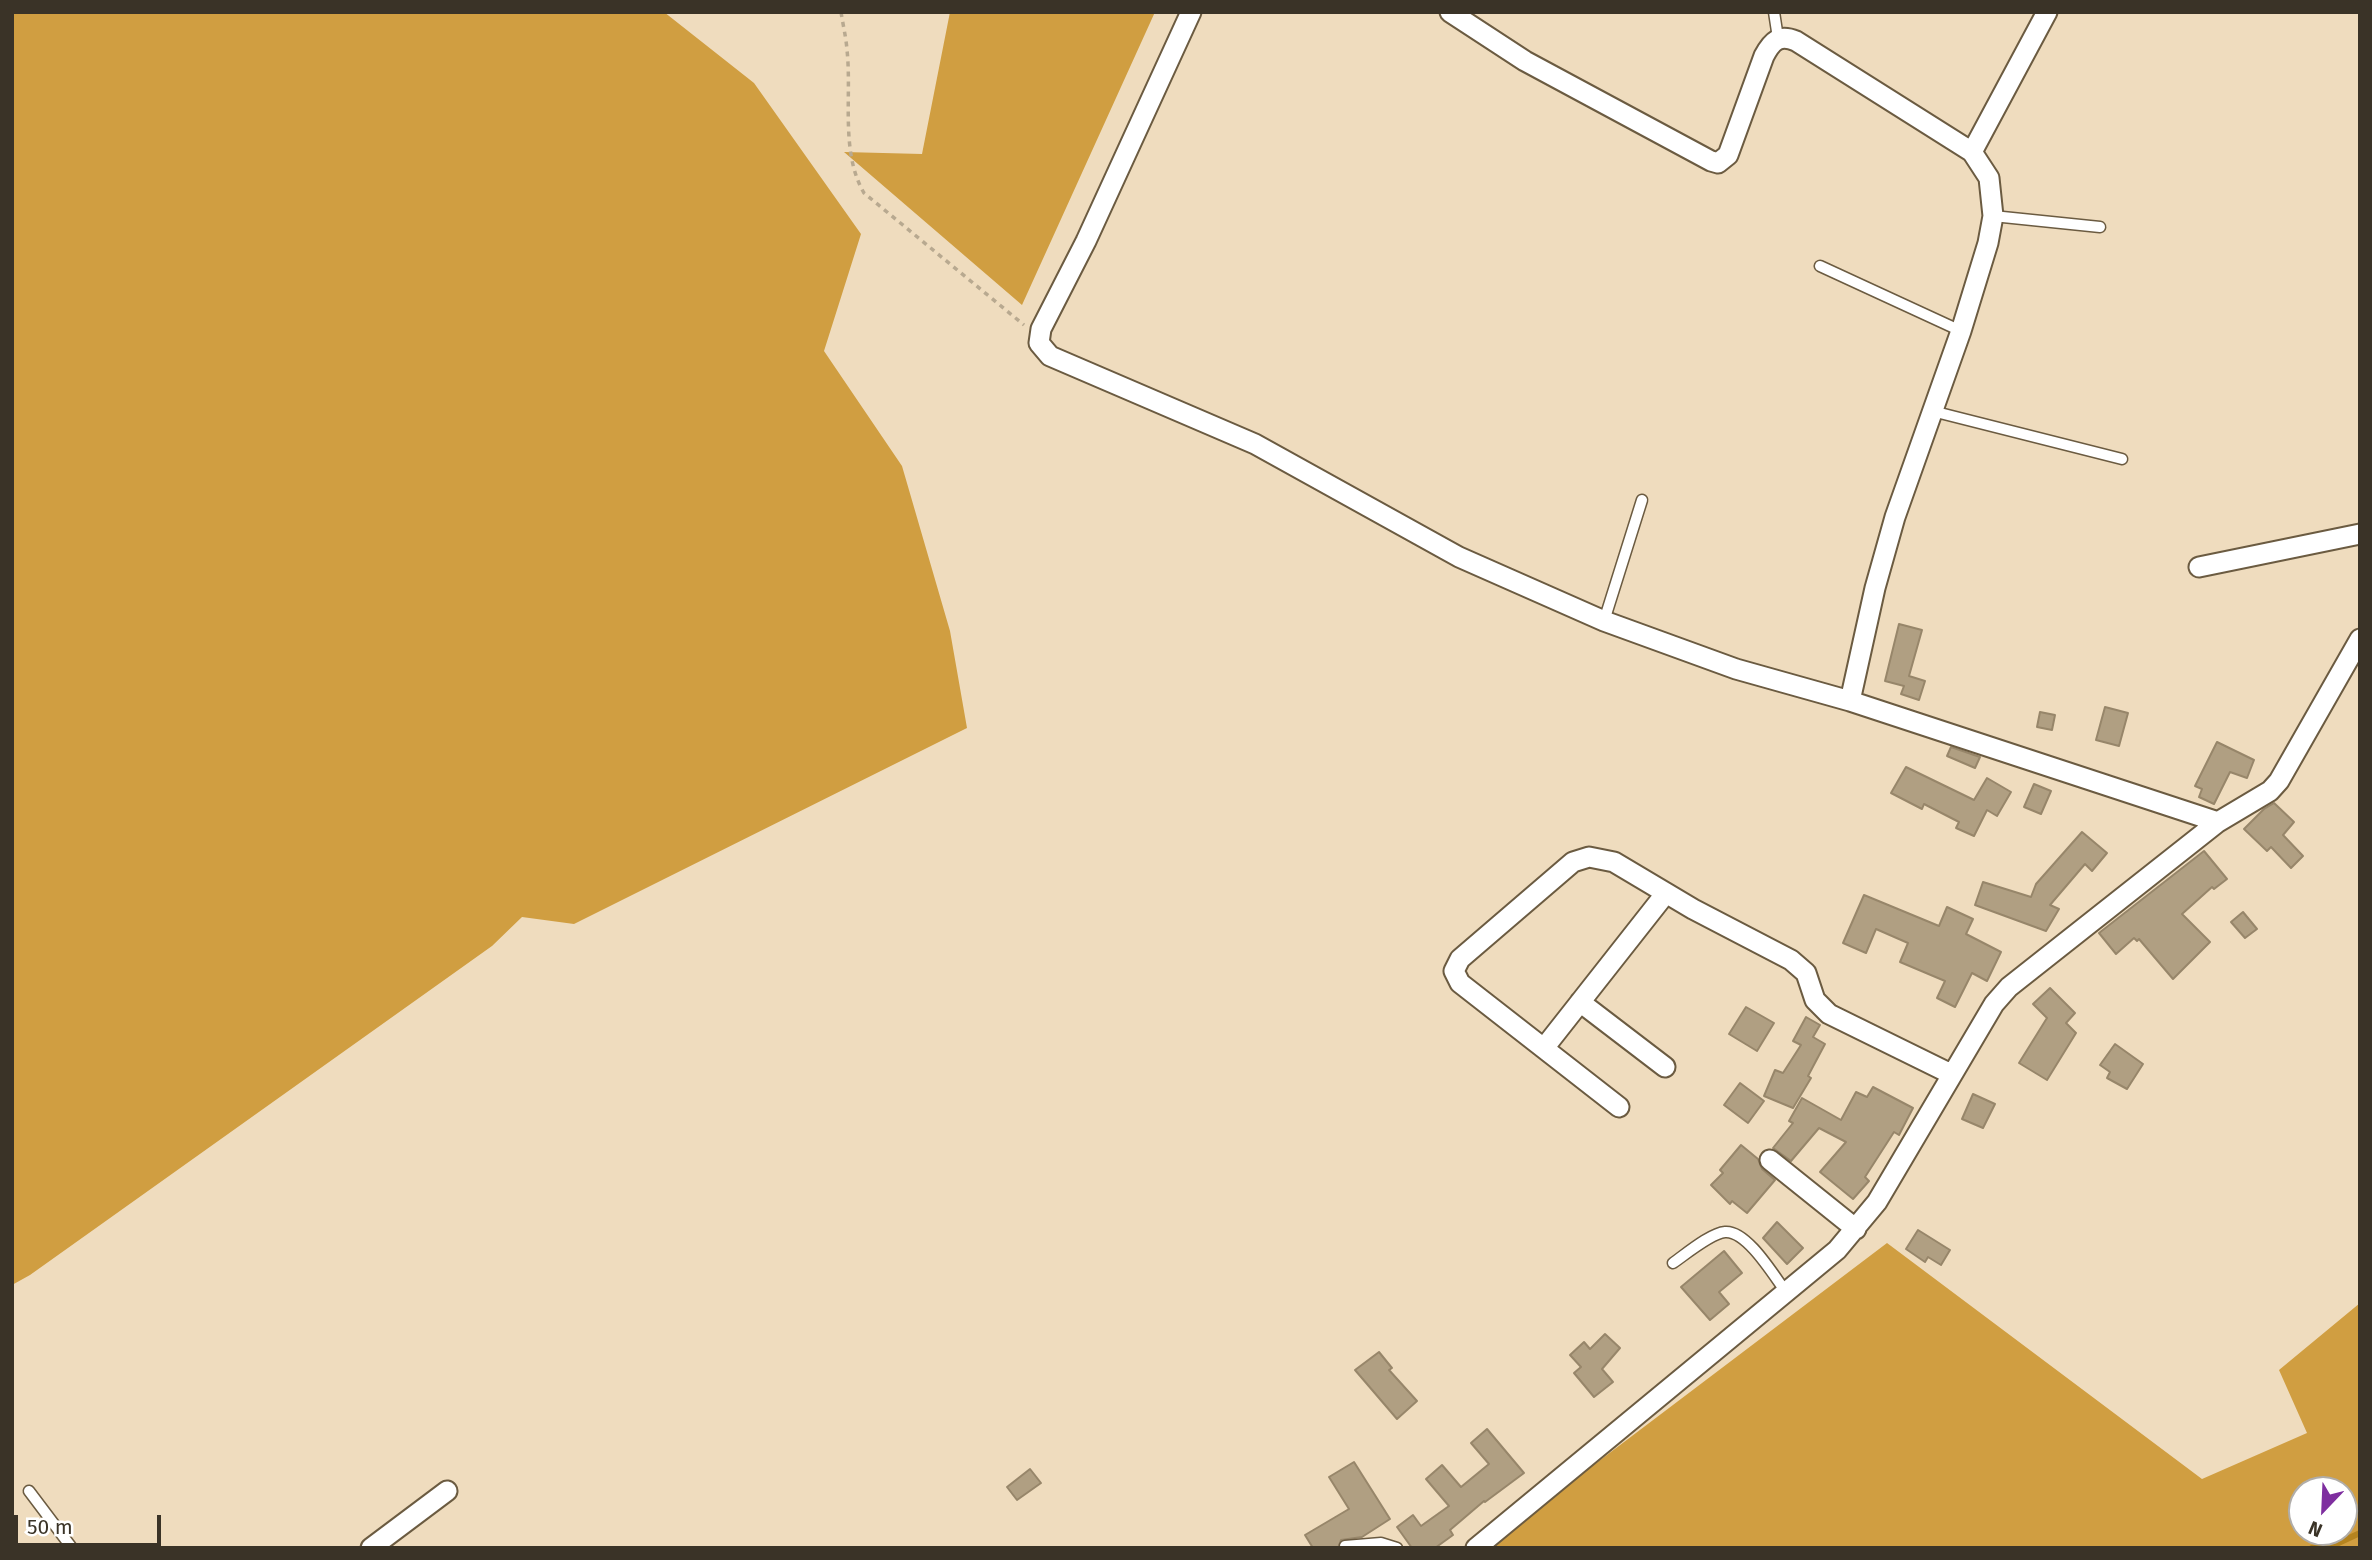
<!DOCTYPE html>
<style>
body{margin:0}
#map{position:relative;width:2372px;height:1560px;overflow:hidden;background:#efdcbe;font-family:"Fira Sans",sans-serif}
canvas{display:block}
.frame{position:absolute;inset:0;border:14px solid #3a3327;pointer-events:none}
.north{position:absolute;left:2288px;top:1476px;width:70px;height:70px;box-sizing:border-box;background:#fff;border:2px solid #b0ada9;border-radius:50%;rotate:203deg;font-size:19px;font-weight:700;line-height:28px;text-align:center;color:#3a3327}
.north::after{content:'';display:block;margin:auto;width:24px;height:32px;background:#7e2e9f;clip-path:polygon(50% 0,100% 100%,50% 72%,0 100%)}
.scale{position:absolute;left:14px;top:1515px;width:147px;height:32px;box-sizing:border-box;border:4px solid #3a3327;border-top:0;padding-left:9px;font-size:21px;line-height:24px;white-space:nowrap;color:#3a3327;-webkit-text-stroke:5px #fff;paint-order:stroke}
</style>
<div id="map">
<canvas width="2372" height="1560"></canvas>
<div class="frame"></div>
<div class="north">N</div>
<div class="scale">50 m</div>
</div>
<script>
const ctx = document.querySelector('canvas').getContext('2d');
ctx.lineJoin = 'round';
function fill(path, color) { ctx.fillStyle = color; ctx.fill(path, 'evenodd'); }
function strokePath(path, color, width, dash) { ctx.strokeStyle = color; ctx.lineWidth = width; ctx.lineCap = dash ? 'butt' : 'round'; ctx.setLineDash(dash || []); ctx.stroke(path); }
fill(new Path2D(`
 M 12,12 L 664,12 L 754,83 L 861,234 L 824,351 L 902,466 L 950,631 L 967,728 L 574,924 L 522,917 L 492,946 L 30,1275 L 12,1285 Z
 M 950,12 L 1155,12 L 1022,305 L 844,152 L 922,154 Z
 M 1887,1243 L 2202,1479 L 2307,1433 L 2279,1370 L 2360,1303 L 2360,1548 L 1484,1548 ZM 2302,1490 L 2344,1490 L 2344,1532 L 2302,1532 Z`), '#d09e41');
strokePath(new Path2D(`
 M 2312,1548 L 2332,1546 L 2360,1533`), '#b4831f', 6);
const building = new Path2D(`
 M 1899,624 L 1922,630 L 1909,676 L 1925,681 L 1919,700 L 1901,694 L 1904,686 L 1885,681 Z
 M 2105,707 L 2128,713 L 2119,746 L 2096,740 Z
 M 2040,712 L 2055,715 L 2052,730 L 2037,727 Z
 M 2217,742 L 2254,760 L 2247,778 L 2230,772 L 2214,804 L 2199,797 L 2202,789 L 2195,786 Z
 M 1951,747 L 1980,757 L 1975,768 L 1947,756 Z
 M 1906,767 L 1974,800 L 1987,778 L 2011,792 L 1997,816 L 1987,810 L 1974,836 L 1956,828 L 1959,822 L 1924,804 L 1922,809 L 1891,793 Z
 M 2034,784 L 2051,791 L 2041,814 L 2024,807 Z
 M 2274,803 L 2294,822 L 2283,835 L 2303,856 L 2291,868 L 2271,847 L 2267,851 L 2244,829 L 2264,809 Z
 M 2082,832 L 2107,853 L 2092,871 L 2085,864 L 2050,905 L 2059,909 L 2046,931 L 1975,905 L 1983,882 L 2031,897 L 2036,884 Z
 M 2204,851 L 2227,879 L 2214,889 L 2212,887 L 2182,914 L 2210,942 L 2173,979 L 2139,939 L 2137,941 L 2134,938 L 2116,954 L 2099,933 Z
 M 1864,895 L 1939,926 L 1947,907 L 1973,919 L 1966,934 L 2001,952 L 1987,981 L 1972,973 L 1955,1007 L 1937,998 L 1945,981 L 1900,962 L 1908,943 L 1876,929 L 1866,953 L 1843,943 Z
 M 2243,912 L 2257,929 L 2245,938 L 2231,922 Z
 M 2050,988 L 2075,1013 L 2066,1023 L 2076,1033 L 2047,1080 L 2019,1063 L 2047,1018 L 2033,1004 Z
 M 1746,1007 L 1774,1023 L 1757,1051 L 1729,1034 Z
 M 1806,1017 L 1820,1025 L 1813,1037 L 1825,1044 L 1808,1076 L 1811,1078 L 1793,1108 L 1764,1096 L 1775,1070 L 1783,1073 L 1801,1045 L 1793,1041 Z
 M 2115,1044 L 2143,1064 L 2127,1089 L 2107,1078 L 2110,1072 L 2100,1065 Z
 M 1740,1083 L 1764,1101 L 1748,1123 L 1724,1105 Z
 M 1873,1087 L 1913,1108 L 1899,1135 L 1894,1132 L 1865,1177 L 1869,1181 L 1853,1199 L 1820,1172 L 1846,1142 L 1819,1128 L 1791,1161 L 1773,1148 L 1793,1123 L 1789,1121 L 1802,1098 L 1841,1120 L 1856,1092 L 1867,1097 Z
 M 1973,1094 L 1995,1104 L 1983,1128 L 1962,1119 Z
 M 1741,1145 L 1758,1159 L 1762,1169 L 1775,1180 L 1747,1213 L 1732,1201 L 1730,1204 L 1711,1185 L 1723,1173 L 1720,1170 Z
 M 1777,1222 L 1803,1248 L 1787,1264 L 1763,1238 Z
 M 1918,1230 L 1950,1250 L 1941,1265 L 1928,1257 L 1925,1262 L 1906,1249 Z
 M 1724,1251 L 1742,1273 L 1719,1292 L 1729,1304 L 1710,1320 L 1681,1287 Z
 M 1605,1334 L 1620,1348 L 1602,1369 L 1613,1382 L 1594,1397 L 1574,1373 L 1581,1367 L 1570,1355 L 1584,1342 L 1590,1349 Z
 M 1379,1352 L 1392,1368 L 1389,1370 L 1417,1401 L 1397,1419 L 1355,1370 Z
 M 1487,1429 L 1524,1473 L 1485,1502 L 1484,1501 L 1450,1530 L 1453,1535 L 1435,1548 L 1412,1548 L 1397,1527 L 1413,1515 L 1421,1526 L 1449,1506 L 1426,1479 L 1442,1465 L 1461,1487 L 1489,1464 L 1471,1443 Z
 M 1354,1462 L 1390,1519 L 1362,1537 L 1341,1540 L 1338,1548 L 1313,1548 L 1305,1535 L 1349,1509 L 1329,1477 Z
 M 1030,1469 L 1041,1483 L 1017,1500 L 1007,1487 Z`);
fill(building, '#b09f82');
strokePath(building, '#97866a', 2);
const service = new Path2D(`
 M 1774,12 L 1778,38
 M 1993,216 L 2100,227
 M 1820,266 L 1961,331
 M 1932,411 L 2122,459
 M 1604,621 L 1642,500
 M 1673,1263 C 1686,1254 1711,1233 1725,1232 C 1747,1230 1774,1276 1786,1292
 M 29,1491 L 72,1548
 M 1345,1546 L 1381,1543 L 1397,1548`);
const minor = new Path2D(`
 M 1191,12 L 1086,241 L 1041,329 L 1039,343 L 1050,356 L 1255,444 L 1459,557 L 1604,621 L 1736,669 L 1850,701 L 2218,822
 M 1450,12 L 1525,61 L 1711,161 L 1718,163 L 1728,155 L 1764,56 C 1772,41 1779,34 1796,41 L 1972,152
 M 2199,567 L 2360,534
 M 1850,701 L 1875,588 L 1895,517 L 1961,331 L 1988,243 L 1993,216 L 1989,178 L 1972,152 L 2047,12
 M 1580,1002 L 1665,1067
 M 1544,1048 L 1666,893
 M 1619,1107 L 1460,983 L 1454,971 L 1460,959 L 1573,862 L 1589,857 L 1614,862 L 1693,909 L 1791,960 L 1806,973 L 1815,1000 L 1829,1014 L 1951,1074
 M 1770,1160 L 1856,1229
 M 371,1548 L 447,1491
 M 1476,1548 L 1837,1250 L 1877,1202 L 1994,1004 L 2009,987 L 2218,822 L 2270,791 L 2279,781 L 2360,639`);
strokePath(service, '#6b5b41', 13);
strokePath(minor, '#6b5b41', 23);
strokePath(new Path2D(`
 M 841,12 C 843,25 846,37 847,50 C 852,96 840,152 864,193 L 1024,325`), '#b8a990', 3.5, [5, 5]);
strokePath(service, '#fff', 10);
strokePath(minor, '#fff', 19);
</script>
